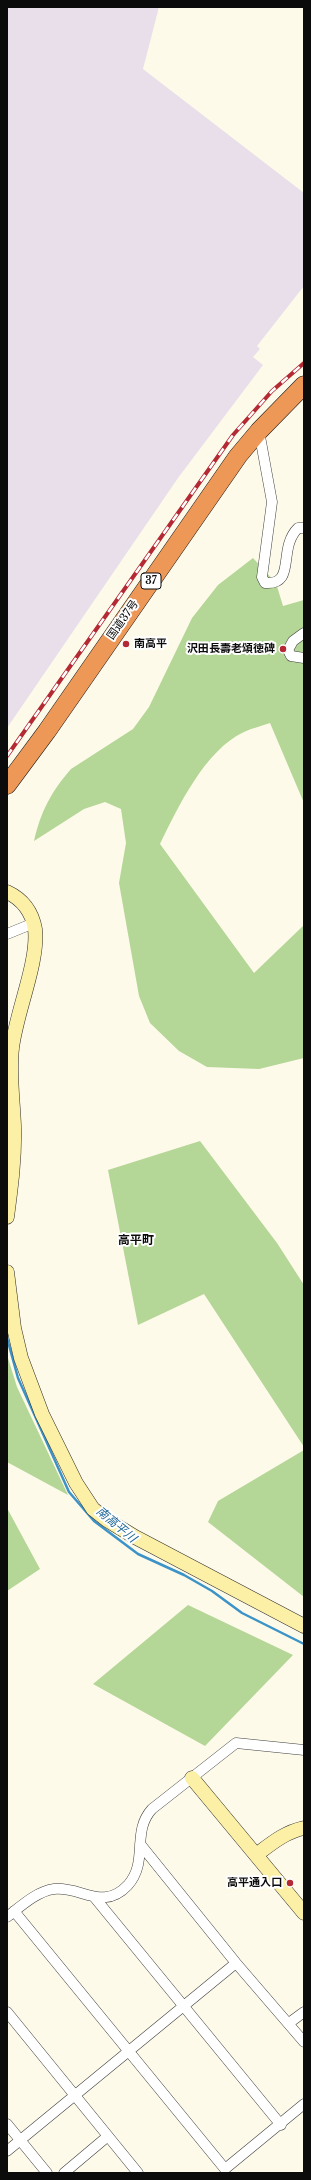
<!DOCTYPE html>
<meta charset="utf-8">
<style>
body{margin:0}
#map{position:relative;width:311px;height:2180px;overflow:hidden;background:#fefaea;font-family:"Libre Baskerville",serif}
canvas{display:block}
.frame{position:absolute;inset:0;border:8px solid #0b0b0b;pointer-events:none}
</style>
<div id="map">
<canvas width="311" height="2180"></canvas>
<div class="frame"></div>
</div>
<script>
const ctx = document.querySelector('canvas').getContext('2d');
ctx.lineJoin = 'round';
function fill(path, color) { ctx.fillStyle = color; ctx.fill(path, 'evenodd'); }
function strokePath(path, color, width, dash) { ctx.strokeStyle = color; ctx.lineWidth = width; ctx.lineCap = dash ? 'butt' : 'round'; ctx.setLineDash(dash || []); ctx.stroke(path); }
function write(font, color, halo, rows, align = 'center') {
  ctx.font = font + ' "Libre Baskerville","Noto Sans JP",serif'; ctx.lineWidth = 4; ctx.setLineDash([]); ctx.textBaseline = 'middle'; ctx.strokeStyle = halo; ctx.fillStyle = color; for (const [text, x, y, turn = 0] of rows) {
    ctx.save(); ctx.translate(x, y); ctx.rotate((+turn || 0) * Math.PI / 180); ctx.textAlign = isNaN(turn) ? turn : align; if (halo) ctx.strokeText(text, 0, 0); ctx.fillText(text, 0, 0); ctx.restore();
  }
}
fill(new Path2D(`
 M 7,7 L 159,7 L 143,69 L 304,193 L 304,286 L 257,346 L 260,349 L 253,357 L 263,365 L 178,478 L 7,728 Z`), '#e8dfea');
fill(new Path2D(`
 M 253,558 L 276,583 L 283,606 L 304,600 L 304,803 L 270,723 C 262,726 252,728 244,732 C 205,750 178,807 160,844 L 254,973 L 304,925 L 304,1058 L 259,1069 L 207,1067 L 179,1051 L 150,1023 L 139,996 L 119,883 L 126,843 L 121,809 L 105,802 L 84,809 L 34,841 C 41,811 51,792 71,769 L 133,729 L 149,707 L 192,618 L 218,585 Z
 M 200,1141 L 277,1243 L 304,1285 L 304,1447 L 204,1294 L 138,1325 L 108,1170 Z
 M 7,1355 L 17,1387 L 68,1495 L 7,1462 Z
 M 304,1450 L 304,1597 L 208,1522 L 218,1501 Z
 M 7,1508 L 40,1569 L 7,1591 Z
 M 188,1605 L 293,1655 L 205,1746 L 93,1684 Z`), '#b4d696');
strokePath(new Path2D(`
 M 7,1338 L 18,1378 L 69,1492 L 94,1521 L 138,1554 L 184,1575 L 212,1591 L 242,1613 L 304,1644`), '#3b93c7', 2.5);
const street = new Path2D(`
 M 259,431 L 272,502 L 262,577 L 265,583 C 297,585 277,549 298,528 L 304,528
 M 304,633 L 293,641 L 288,650 L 291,656 L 304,658
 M 7,934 L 34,923
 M 140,1844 L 236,1963 L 304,2042
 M 95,1898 L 281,2125
 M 14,1911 L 225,2169 L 304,2104
 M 7,1917 C 20,1907 37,1891 54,1889 C 81,1886 103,1912 128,1885 C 149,1861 131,1832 152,1809 L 236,1743 L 304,1750
 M 7,2012 L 138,2173
 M 289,2023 L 304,2012
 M 7,2124 L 47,2173
 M 7,2151 L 236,1963
 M 64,2173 L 108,2136`);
const secondary = new Path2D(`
 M 7,892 C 22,899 32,912 35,929 C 39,961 16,1013 12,1048 C 9,1074 13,1100 14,1126 C 15,1157 11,1187 7,1217
 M 7,1272 L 14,1328 L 21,1358 L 42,1414 L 76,1483 L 93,1509 L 107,1520 L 135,1537 L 304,1626
 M 192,1778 L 304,1913
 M 256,1855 C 272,1843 285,1832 304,1828`);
const highway = new Path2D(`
 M 7,785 L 47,731 L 238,456 L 259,431 L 304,385`);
strokePath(street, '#3e3e3e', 11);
strokePath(secondary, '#2d2d2d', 15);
strokePath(highway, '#1c1c1c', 19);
strokePath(street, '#fff', 10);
strokePath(secondary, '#fcf0a7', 14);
strokePath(highway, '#ee9858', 18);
const rail = new Path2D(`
 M 7,756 L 233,435 L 272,391 L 304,363`);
strokePath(rail, '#b42a34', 4);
strokePath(rail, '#fff', 2.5, [8]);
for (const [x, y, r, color] of [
 [126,644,4,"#b42a34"],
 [283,649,4,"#b42a34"],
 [290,1883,4,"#b42a34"]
]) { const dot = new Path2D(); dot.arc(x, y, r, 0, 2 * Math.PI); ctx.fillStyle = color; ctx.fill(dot); strokePath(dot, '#fff', 1.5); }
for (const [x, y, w] of [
 [151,581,20]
]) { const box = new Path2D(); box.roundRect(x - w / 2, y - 8, w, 16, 3); ctx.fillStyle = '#fff'; ctx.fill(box); strokePath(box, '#0b0b0b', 1); }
write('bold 10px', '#0b0b0b', null, [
 ["37",151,581]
]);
write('11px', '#0b0b0b', '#fff', [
 ["国道37号",123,620,-55]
]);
write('bold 11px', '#0b0b0b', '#fff', [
 ["南高平",134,644,"left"],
 ["沢田長壽老頌徳碑",275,649],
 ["高平通入口",282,1883]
], 'right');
write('bold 12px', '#0b0b0b', '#fff', [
 ["高平町",136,1241]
]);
write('italic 12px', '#1b6496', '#fff', [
 ["南高平川",116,1525,40]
]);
</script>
